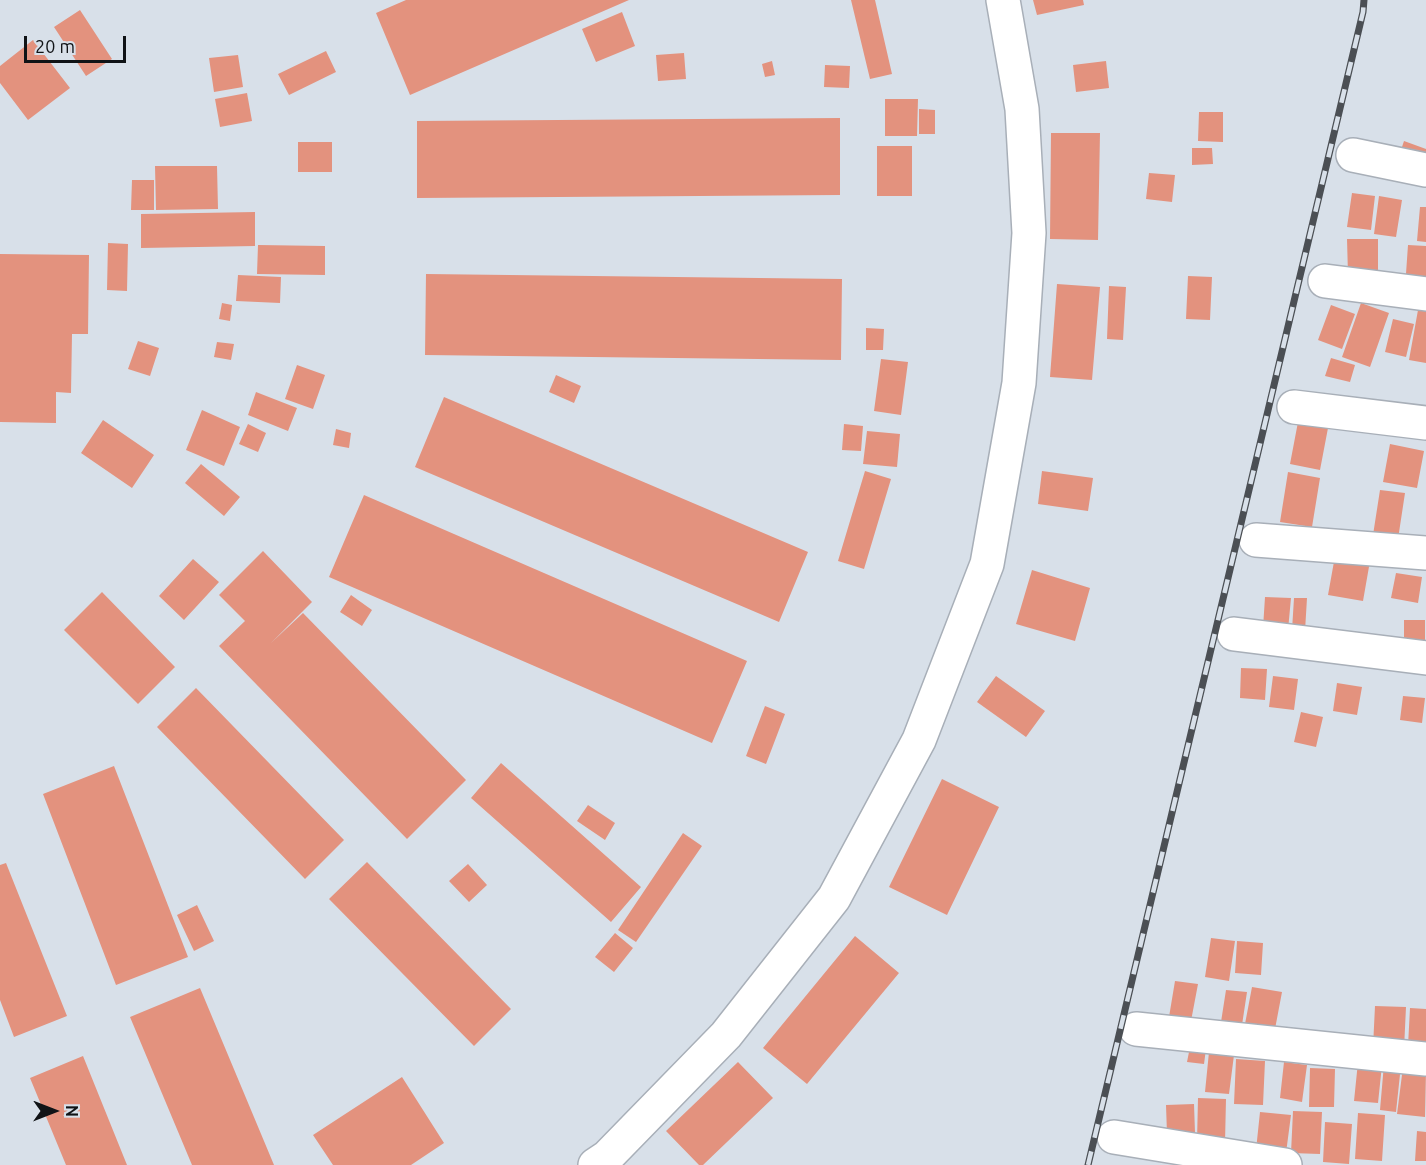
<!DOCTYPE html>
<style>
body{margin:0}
#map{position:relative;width:1426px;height:1165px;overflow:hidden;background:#d8e0e9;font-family:Ubuntu,sans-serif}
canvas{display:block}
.north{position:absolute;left:24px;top:1081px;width:60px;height:60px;-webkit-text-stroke:4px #d8e0e9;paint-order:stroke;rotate:90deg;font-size:16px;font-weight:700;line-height:24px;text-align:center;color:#101316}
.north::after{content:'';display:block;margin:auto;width:21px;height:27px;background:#101316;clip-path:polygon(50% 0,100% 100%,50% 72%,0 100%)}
.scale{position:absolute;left:24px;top:36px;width:102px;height:27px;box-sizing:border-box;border:3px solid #101316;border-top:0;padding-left:8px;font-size:18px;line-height:21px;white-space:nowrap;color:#101316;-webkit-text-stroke:4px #d8e0e9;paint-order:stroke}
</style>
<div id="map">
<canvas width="1426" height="1165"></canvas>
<div class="north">N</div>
<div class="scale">20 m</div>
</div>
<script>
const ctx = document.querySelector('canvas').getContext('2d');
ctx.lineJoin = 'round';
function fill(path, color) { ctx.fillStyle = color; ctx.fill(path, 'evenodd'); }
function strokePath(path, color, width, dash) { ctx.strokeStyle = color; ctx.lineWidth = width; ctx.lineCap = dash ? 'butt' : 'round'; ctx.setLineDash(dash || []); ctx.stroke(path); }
fill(new Path2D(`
 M 406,0 L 629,0 L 410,95 L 376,13 Z
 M 851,0 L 875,0 L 892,74 L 870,79 Z
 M 1033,0 L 1083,0 L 1084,5 L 1037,15 Z
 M 80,10 L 112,59 L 86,76 L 54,27 Z
 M 622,12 L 635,46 L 596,62 L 582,29 Z
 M 33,40 L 70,88 L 28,120 L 0,83 L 0,66 Z
 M 326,51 L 336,72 L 289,95 L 278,74 Z
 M 684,53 L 686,79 L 658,81 L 656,55 Z
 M 238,55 L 243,87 L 214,92 L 209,58 Z
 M 772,61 L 775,75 L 765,77 L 762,64 Z
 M 1106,61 L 1109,88 L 1076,92 L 1073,65 Z
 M 825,65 L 850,66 L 849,88 L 824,87 Z
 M 247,93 L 252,121 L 220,127 L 215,99 Z
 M 885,99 L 918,99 L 917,136 L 885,136 Z
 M 919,109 L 935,110 L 935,134 L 919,134 Z
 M 1199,112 L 1223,112 L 1223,142 L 1198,141 Z
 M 840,118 L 840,195 L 417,198 L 417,121 Z
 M 1051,133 L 1100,133 L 1098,240 L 1050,239 Z
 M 1404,141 L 1426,149 L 1426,157 L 1398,159 Z
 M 298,142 L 332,142 L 332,172 L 298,172 Z
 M 877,146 L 912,146 L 912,196 L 877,196 Z
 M 1192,148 L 1212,148 L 1213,164 L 1192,165 Z
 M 155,166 L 217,166 L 218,209 L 156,210 Z
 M 1149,173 L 1175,175 L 1172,202 L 1146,199 Z
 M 132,180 L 154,180 L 154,210 L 131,210 Z
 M 1352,193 L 1375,196 L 1371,230 L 1347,227 Z
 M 1379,196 L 1402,200 L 1396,237 L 1374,234 Z
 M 1420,207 L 1426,207 L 1426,242 L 1417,241 Z
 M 255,212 L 255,246 L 141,248 L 141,214 Z
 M 1347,239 L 1378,239 L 1378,274 L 1348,275 Z
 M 108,243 L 128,244 L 127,291 L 107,290 Z
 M 258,245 L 325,246 L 325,275 L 257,274 Z
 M 1408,245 L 1426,246 L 1426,288 L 1405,288 Z
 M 0,254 L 89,255 L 88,334 L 72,334 L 71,393 L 56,392 L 56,423 L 0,422 Z
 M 426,274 L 842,279 L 841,360 L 425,355 Z
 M 238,275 L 281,277 L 280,303 L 236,301 Z
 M 1188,276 L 1212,277 L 1210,320 L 1186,319 Z
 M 1057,284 L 1100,287 L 1092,380 L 1050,377 Z
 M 1109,286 L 1126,287 L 1123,340 L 1107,339 Z
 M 222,303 L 232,305 L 230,321 L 219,319 Z
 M 1361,303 L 1389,313 L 1370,367 L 1342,357 Z
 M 1331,305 L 1355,314 L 1342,349 L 1318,340 Z
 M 1418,310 L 1426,311 L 1426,363 L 1409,360 Z
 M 1393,319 L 1414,324 L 1406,357 L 1385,352 Z
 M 866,328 L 884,329 L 883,350 L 866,350 Z
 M 138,341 L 159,348 L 150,376 L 128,369 Z
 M 217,342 L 234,344 L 231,360 L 214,357 Z
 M 1331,358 L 1355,365 L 1350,382 L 1325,376 Z
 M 881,359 L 908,362 L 901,415 L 874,411 Z
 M 297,365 L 325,375 L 313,409 L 285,399 Z
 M 556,375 L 581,386 L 574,403 L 549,392 Z
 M 256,392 L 297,408 L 288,431 L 248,415 Z
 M 444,397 L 808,552 L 779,622 L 415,467 Z
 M 202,410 L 240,427 L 224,466 L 186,450 Z
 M 103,420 L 154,455 L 132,488 L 81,453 Z
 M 1298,422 L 1328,428 L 1320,470 L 1290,464 Z
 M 248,424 L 266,433 L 258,452 L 239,444 Z
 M 844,424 L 863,426 L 861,451 L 842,450 Z
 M 336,429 L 351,433 L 349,448 L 333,445 Z
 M 867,431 L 900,434 L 897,467 L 863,464 Z
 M 1390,444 L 1424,451 L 1417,488 L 1383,482 Z
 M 201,464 L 240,497 L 224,516 L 185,483 Z
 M 865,471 L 891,479 L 864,569 L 838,561 Z
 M 1042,471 L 1093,478 L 1088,511 L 1038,504 Z
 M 1288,472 L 1320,478 L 1312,527 L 1280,522 Z
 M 1380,490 L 1405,493 L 1398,539 L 1373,535 Z
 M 364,495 L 747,661 L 712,743 L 329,577 Z
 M 263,551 L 312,602 L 271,643 L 303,613 L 466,780 L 407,839 L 219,646 L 245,621 L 219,595 Z
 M 1335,556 L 1370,561 L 1363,601 L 1328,595 Z
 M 193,559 L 219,582 L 184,620 L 159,596 Z
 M 1032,570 L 1090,588 L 1075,641 L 1016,624 Z
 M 1396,573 L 1422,577 L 1418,603 L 1391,598 Z
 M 102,592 L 175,667 L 138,704 L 64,630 Z
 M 351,595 L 372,610 L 362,626 L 340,612 Z
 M 1265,597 L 1291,598 L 1288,630 L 1263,628 Z
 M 1294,598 L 1307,598 L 1305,631 L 1292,630 Z
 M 1404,620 L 1425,620 L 1425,649 L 1404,649 Z
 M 1241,668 L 1267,669 L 1265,700 L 1240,698 Z
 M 996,676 L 1045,711 L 1026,737 L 977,702 Z
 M 1273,676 L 1298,679 L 1294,710 L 1269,707 Z
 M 1337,683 L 1362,687 L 1357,715 L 1333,711 Z
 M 196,688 L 344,840 L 305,879 L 157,727 Z
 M 1403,696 L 1425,698 L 1422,723 L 1400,720 Z
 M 765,706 L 785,714 L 766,764 L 746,756 Z
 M 1301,712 L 1323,717 L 1316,747 L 1294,742 Z
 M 501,763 L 641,887 L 611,922 L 471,798 Z
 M 114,766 L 188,957 L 116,985 L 43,794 Z
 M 942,779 L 999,807 L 947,915 L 889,887 Z
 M 588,805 L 615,823 L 605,840 L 577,821 Z
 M 683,833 L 702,846 L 636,942 L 618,930 Z
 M 367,862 L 511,1009 L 474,1046 L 329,899 Z
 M 6,863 L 67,1016 L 14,1037 L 0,1000 L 0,865 Z
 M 468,864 L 487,885 L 469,902 L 449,881 Z
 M 197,905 L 214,941 L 194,951 L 177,915 Z
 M 615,933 L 633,948 L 614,972 L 595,957 Z
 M 855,936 L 899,973 L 807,1084 L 763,1048 Z
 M 1211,938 L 1235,941 L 1229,981 L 1205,977 Z
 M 1237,941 L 1263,943 L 1261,975 L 1235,973 Z
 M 1175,981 L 1198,984 L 1191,1021 L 1169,1017 Z
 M 1252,987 L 1282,992 L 1275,1029 L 1245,1024 Z
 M 200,988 L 274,1165 L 192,1165 L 130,1017 Z
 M 1226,990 L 1247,992 L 1242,1025 L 1221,1022 Z
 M 1375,1006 L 1406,1007 L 1404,1049 L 1373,1047 Z
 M 1410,1008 L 1426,1009 L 1426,1047 L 1408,1046 Z
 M 1190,1047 L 1206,1049 L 1204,1064 L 1187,1062 Z
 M 1209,1052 L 1234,1055 L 1229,1094 L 1205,1092 Z
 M 83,1056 L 127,1165 L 66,1165 L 30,1078 Z
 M 1236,1059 L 1265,1061 L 1263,1105 L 1234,1104 Z
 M 738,1062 L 773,1098 L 703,1165 L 699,1165 L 666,1131 Z
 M 1284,1062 L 1307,1065 L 1302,1102 L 1280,1098 Z
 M 1358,1062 L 1382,1065 L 1378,1103 L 1354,1101 Z
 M 1384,1064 L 1401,1065 L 1396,1112 L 1380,1110 Z
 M 1403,1067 L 1426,1070 L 1425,1117 L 1397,1114 Z
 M 1310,1068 L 1335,1069 L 1334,1107 L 1309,1107 Z
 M 402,1077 L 444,1143 L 411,1165 L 333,1165 L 313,1135 Z
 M 1198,1098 L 1226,1099 L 1225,1143 L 1197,1142 Z
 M 1194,1104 L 1195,1133 L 1167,1134 L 1166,1105 Z
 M 1293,1111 L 1322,1112 L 1320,1154 L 1291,1153 Z
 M 1260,1112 L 1291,1115 L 1286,1153 L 1256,1150 Z
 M 1358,1113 L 1385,1115 L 1382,1161 L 1355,1159 Z
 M 1325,1122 L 1352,1124 L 1349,1164 L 1323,1162 Z
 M 1417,1131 L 1426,1132 L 1426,1161 L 1415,1161 Z`), '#e3927e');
const minor = new Path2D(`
 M 1353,155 L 1426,170
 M 1325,281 L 1426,294
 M 1294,407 L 1426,423
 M 1256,540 L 1426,553
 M 1234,634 L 1426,658
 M 1136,1029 L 1426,1059
 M 1114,1137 L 1285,1165
 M 595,1165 L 607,1157 L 726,1035 L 834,898 L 919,740 L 987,564 L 1019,383 L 1029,233 L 1022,109 L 1003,0`);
strokePath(minor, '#a8afb8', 36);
strokePath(minor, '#fff', 33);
const rail = new Path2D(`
 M 1088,1165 L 1363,12 L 1364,0`);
strokePath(rail, '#4b4f54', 7);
strokePath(rail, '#d8e0e9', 4.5, [14]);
</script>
